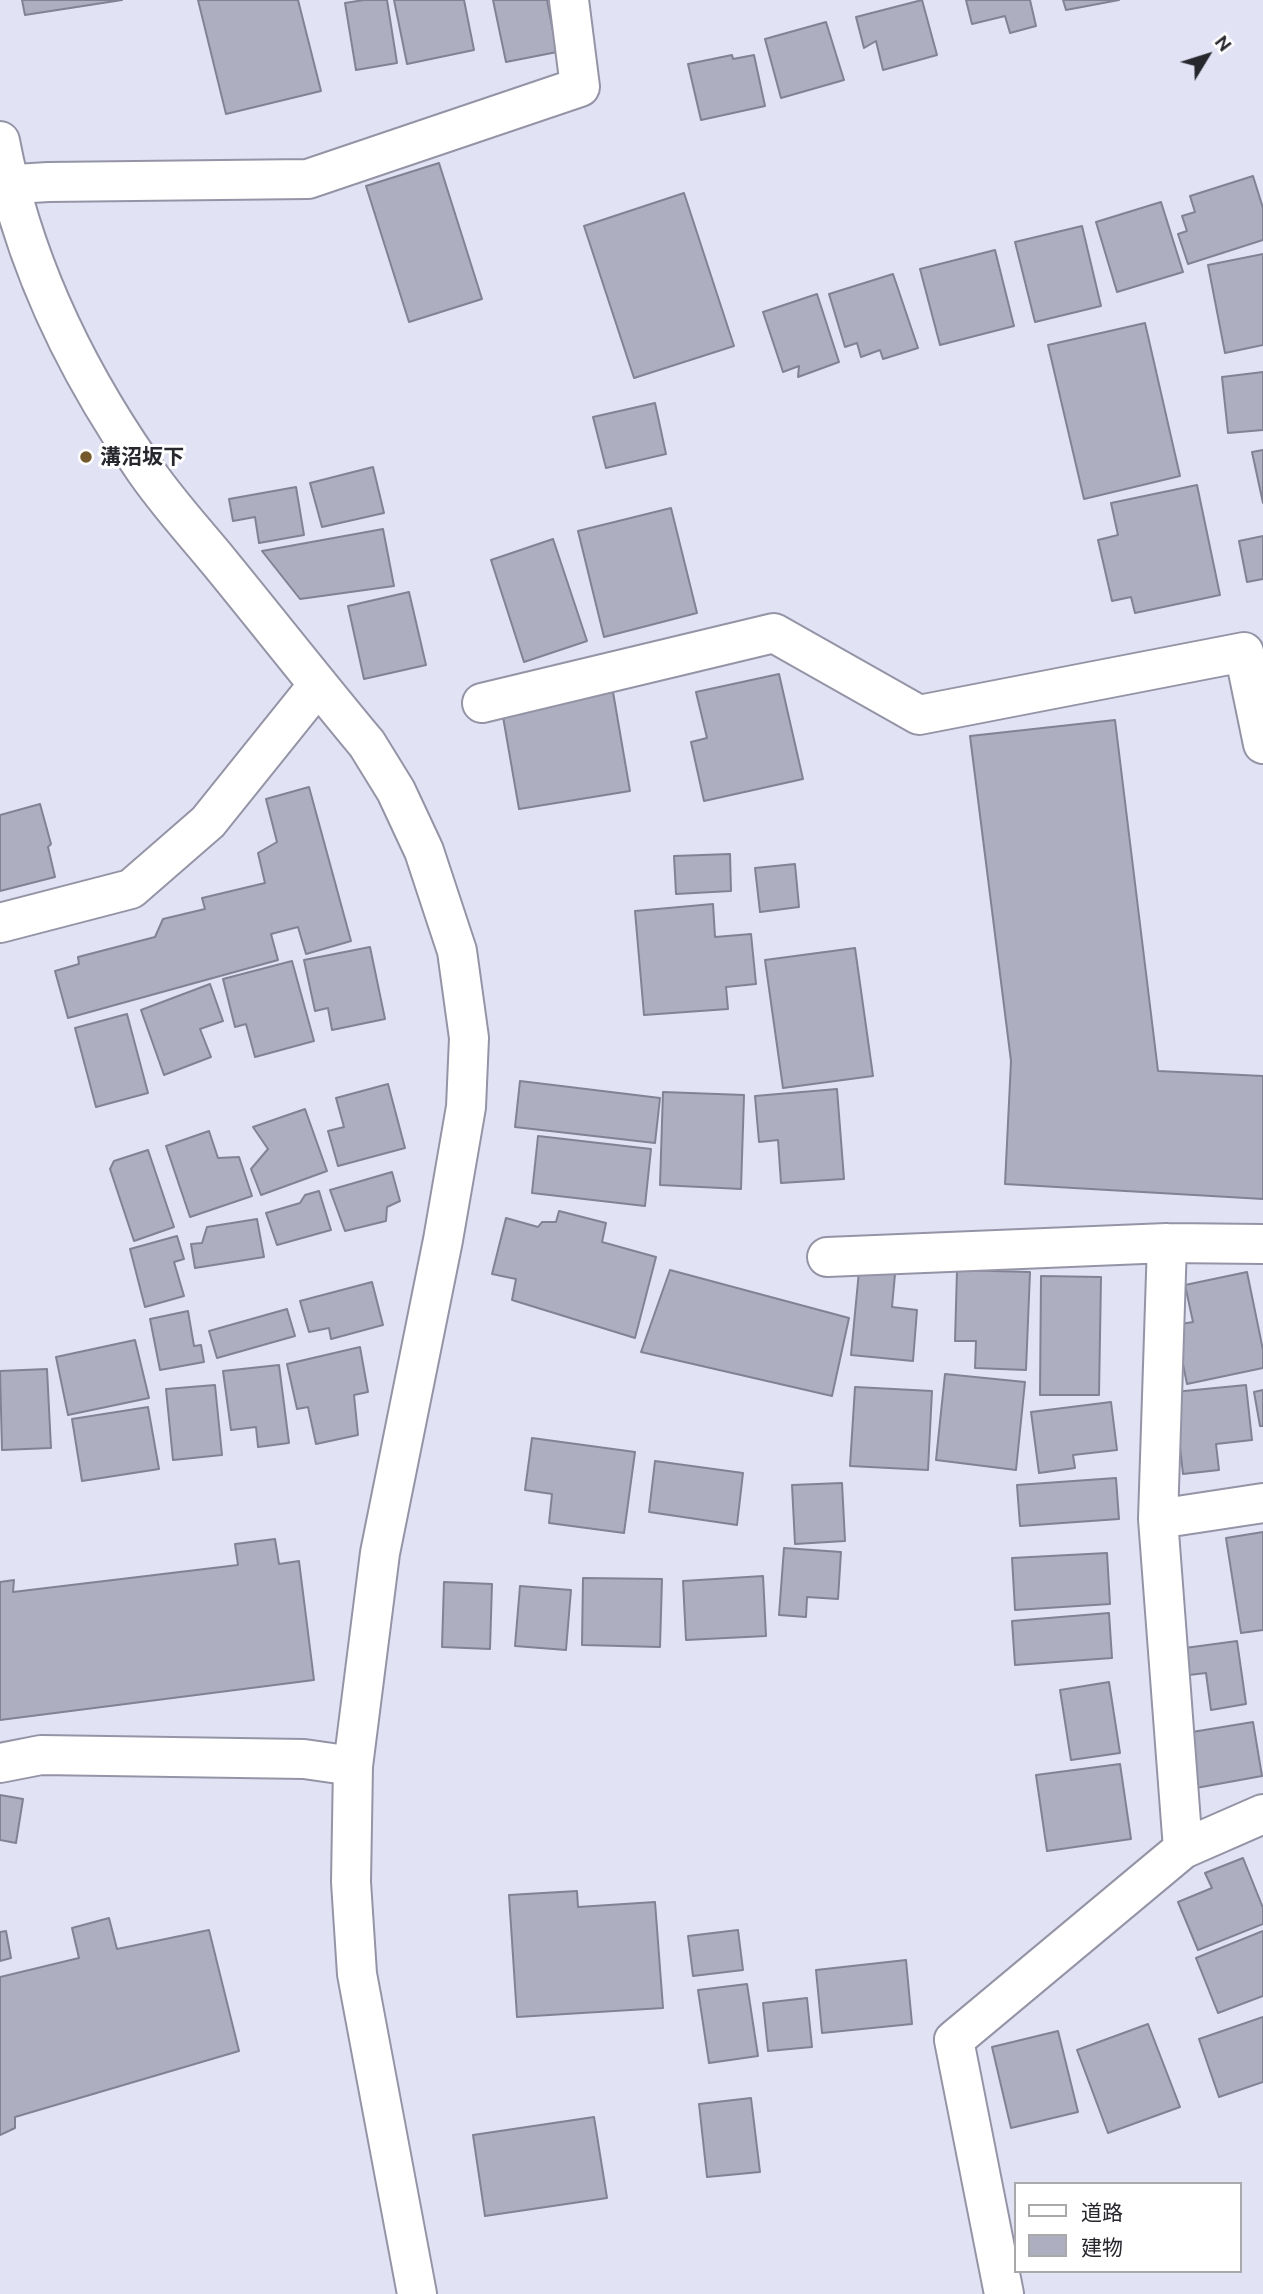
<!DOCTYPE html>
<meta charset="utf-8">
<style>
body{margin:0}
#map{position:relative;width:1263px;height:2294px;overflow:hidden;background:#e2e2f5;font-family:Ubuntu,"Noto Sans JP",sans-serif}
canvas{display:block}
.legend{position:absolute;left:1014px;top:2182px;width:228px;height:91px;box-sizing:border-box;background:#fff;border:2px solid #a9a9ab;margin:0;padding:9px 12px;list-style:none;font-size:21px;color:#27272e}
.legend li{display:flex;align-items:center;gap:14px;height:35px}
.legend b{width:35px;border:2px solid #a9a9ab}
.north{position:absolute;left:1172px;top:21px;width:70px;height:70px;-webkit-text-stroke:5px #fff;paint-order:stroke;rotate:52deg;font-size:19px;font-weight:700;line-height:28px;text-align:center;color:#27272e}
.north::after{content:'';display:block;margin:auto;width:24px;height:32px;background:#27272e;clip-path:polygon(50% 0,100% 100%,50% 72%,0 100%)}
</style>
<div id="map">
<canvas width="1263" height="2294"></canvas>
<ul class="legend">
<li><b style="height:9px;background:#fff"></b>道路</li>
<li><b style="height:19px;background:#aeaec1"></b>建物</li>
</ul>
<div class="north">N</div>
</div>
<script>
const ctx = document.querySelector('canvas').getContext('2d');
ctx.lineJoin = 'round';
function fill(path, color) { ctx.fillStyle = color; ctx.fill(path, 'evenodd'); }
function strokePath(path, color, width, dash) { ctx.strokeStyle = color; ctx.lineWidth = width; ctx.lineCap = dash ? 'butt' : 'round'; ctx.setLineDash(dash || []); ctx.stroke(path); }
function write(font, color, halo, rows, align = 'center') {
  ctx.font = font + ' Ubuntu,"Noto Sans JP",sans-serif'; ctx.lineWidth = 6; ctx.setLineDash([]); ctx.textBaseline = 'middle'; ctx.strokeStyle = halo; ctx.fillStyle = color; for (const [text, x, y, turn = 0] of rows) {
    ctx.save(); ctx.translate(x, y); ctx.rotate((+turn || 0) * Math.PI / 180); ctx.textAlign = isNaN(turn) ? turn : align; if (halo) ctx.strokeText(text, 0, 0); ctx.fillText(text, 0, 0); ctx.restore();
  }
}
const building = new Path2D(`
 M 22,0 L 122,0 L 25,15 Z
 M 198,0 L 298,0 L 321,91 L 226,114 Z
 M 364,0 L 387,0 L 397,63 L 356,70 L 345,3 Z
 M 394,0 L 464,0 L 474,50 L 407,64 Z
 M 493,0 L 547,0 L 557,52 L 506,62 Z
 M 922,0 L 937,55 L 883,70 L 876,41 L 864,48 L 856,17 Z
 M 966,0 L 1030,0 L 1036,26 L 1010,33 L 1005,16 L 972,24 Z
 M 1063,0 L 1119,0 L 1066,10 Z
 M 826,22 L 844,80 L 781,98 L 765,39 Z
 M 732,55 L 733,59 L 754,55 L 765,106 L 701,120 L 688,64 Z
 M 439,163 L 482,299 L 409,322 L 366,186 Z
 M 1253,176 L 1263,208 L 1263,240 L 1188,264 L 1178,234 L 1187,231 L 1182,216 L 1195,212 L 1190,196 Z
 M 684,193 L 734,346 L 634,378 L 584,226 Z
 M 1161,202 L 1183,272 L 1117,292 L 1096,222 Z
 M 1082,226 L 1101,306 L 1035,322 L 1015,242 Z
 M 995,250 L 1014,326 L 940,345 L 920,269 Z
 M 1263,254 L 1263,345 L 1225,353 L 1208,265 Z
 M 893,274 L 918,348 L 883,359 L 880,350 L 861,357 L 857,343 L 845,347 L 829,294 Z
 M 817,294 L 839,362 L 798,377 L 799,366 L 783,372 L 763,312 Z
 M 1145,323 L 1180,476 L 1084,499 L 1048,345 Z
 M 1263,372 L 1263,430 L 1228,433 L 1222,377 Z
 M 655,403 L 666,454 L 606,468 L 593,417 Z
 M 1263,450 L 1263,503 L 1252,452 Z
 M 373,467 L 384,513 L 322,527 L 310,483 Z
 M 1197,485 L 1220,595 L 1135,613 L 1131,597 L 1112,601 L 1098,540 L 1118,535 L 1111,503 Z
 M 296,487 L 304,535 L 259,543 L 255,517 L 233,521 L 229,499 Z
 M 671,508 L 697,613 L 604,637 L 578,531 Z
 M 383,529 L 394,586 L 300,599 L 262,551 Z
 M 1263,536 L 1263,579 L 1247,582 L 1239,541 Z
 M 553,539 L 587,641 L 524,662 L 491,560 Z
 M 409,592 L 426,665 L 364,679 L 348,606 Z
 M 779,674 L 803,779 L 704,801 L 691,742 L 707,738 L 696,692 Z
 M 613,692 L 630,791 L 519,809 L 502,711 Z
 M 1115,720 L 1158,1071 L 1263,1076 L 1263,1199 L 1005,1184 L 1011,1061 L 970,736 Z
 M 309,787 L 351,941 L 306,954 L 298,927 L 271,934 L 278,960 L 68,1018 L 55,971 L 79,964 L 78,957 L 155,937 L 163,919 L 205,909 L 202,898 L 265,883 L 258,853 L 277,842 L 266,799 Z
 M 40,804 L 51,844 L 48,847 L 55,877 L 0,891 L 0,815 Z
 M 730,854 L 731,891 L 676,894 L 674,856 Z
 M 795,864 L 799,907 L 760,912 L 755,868 Z
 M 713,904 L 715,937 L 751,934 L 756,984 L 726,987 L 728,1009 L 644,1015 L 635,911 Z
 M 370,947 L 385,1019 L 332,1030 L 328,1008 L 315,1011 L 304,960 Z
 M 855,948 L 873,1076 L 783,1088 L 765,960 Z
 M 292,961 L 314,1041 L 255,1057 L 246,1024 L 235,1027 L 223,979 Z
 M 210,984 L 223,1021 L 200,1029 L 211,1057 L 164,1075 L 141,1010 Z
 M 127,1014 L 148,1093 L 96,1107 L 75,1028 Z
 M 520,1081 L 660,1098 L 655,1143 L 515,1127 Z
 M 388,1084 L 405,1148 L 338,1166 L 328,1131 L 344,1127 L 336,1098 Z
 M 837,1089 L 844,1179 L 781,1183 L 778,1140 L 759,1142 L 755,1096 Z
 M 663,1092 L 744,1095 L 741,1189 L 660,1185 Z
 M 305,1109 L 327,1171 L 261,1195 L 251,1169 L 268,1149 L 253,1127 Z
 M 209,1131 L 218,1158 L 239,1157 L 252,1196 L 190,1217 L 166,1146 Z
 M 538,1136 L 651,1149 L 645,1206 L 532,1193 Z
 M 148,1150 L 174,1227 L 134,1241 L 110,1169 L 114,1161 Z
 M 392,1172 L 400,1201 L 387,1207 L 386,1221 L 345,1231 L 330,1190 Z
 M 319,1191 L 331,1230 L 277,1245 L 266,1213 L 300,1203 L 305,1195 Z
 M 559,1211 L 606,1223 L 602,1242 L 656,1257 L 635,1338 L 512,1300 L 516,1279 L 492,1274 L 506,1218 L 538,1227 L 542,1222 L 556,1222 Z
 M 257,1219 L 264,1257 L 195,1268 L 191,1244 L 202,1243 L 207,1227 Z
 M 177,1236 L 184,1259 L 174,1262 L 184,1296 L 145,1307 L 130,1249 Z
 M 670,1270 L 849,1318 L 832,1396 L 641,1352 Z
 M 957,1270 L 1030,1272 L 1026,1370 L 975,1368 L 976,1341 L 955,1341 Z
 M 859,1271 L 895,1274 L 892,1307 L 917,1310 L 913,1361 L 851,1355 Z
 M 1247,1272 L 1263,1350 L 1263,1368 L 1187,1384 L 1175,1325 L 1193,1322 L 1185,1285 Z
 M 1041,1276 L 1101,1277 L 1099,1395 L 1040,1395 Z
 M 372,1282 L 383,1325 L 331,1339 L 329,1328 L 309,1332 L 300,1301 Z
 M 287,1309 L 295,1336 L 217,1358 L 209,1331 Z
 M 188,1311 L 194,1346 L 201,1345 L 204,1362 L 160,1370 L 150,1319 Z
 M 135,1340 L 149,1398 L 68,1415 L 56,1357 Z
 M 360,1347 L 368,1392 L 354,1395 L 358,1435 L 316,1444 L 308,1407 L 297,1409 L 287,1364 Z
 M 279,1365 L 289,1443 L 258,1447 L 256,1427 L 231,1430 L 223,1371 Z
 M 47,1369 L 51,1448 L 2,1450 L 0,1371 Z
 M 945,1374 L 1025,1382 L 1016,1470 L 936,1460 Z
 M 215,1385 L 222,1455 L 173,1460 L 166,1389 Z
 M 1246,1385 L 1252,1440 L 1216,1444 L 1219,1470 L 1183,1474 L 1174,1392 Z
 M 855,1387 L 932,1391 L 928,1470 L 850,1466 Z
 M 1263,1390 L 1263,1426 L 1260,1426 L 1254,1392 Z
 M 1111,1402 L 1117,1450 L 1073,1455 L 1075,1468 L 1039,1473 L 1031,1412 Z
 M 148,1407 L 159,1469 L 82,1481 L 72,1419 Z
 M 532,1438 L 635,1452 L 624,1533 L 549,1523 L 552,1494 L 525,1490 Z
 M 655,1461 L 743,1473 L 737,1525 L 649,1512 Z
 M 1116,1478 L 1119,1519 L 1020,1526 L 1017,1485 Z
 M 842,1483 L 845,1541 L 795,1544 L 792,1485 Z
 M 1263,1532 L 1263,1630 L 1241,1633 L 1226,1538 Z
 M 275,1539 L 279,1564 L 299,1561 L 314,1680 L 0,1720 L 0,1582 L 14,1580 L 13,1592 L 238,1565 L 235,1544 Z
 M 784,1548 L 841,1552 L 838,1599 L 807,1597 L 806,1617 L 779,1615 Z
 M 1107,1553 L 1110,1604 L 1015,1610 L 1012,1558 Z
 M 763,1576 L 766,1636 L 686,1640 L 683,1581 Z
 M 583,1578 L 662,1579 L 660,1647 L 582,1645 Z
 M 444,1582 L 492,1584 L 490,1649 L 442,1647 Z
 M 520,1586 L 571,1590 L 566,1650 L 515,1646 Z
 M 1109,1613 L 1112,1658 L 1015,1665 L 1012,1621 Z
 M 1237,1641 L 1246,1704 L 1211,1710 L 1206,1673 L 1189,1675 L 1185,1648 Z
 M 1109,1682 L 1120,1753 L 1071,1760 L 1060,1690 Z
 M 1253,1722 L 1262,1776 L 1196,1788 L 1186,1733 Z
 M 1120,1764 L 1131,1839 L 1047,1851 L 1036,1775 Z
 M 0,1795 L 23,1799 L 16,1843 L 0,1840 Z
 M 1243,1858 L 1263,1908 L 1263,1924 L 1198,1950 L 1178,1902 L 1212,1888 L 1205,1873 Z
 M 577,1891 L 578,1907 L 655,1902 L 663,2008 L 517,2017 L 509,1895 Z
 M 109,1918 L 117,1949 L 209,1930 L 239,2051 L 15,2117 L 15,2128 L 0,2135 L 0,1977 L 79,1958 L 72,1928 Z
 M 738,1930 L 743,1970 L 693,1976 L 688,1936 Z
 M 6,1931 L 11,1958 L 0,1961 L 0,1932 Z
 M 1263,1931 L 1263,1996 L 1218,2013 L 1196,1958 Z
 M 906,1960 L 912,2024 L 822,2033 L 816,1970 Z
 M 747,1984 L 758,2056 L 709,2063 L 698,1990 Z
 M 807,1998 L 812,2047 L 768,2051 L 763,2003 Z
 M 1263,2017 L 1263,2082 L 1219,2097 L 1199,2039 Z
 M 1148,2024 L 1180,2107 L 1108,2133 L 1077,2050 Z
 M 1058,2031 L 1078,2112 L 1011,2128 L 992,2047 Z
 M 751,2098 L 760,2172 L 707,2177 L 699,2104 Z
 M 594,2117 L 607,2198 L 485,2216 L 473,2135 Z`);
fill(building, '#aeaec1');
strokePath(building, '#828294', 2);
const minor = new Path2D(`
 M 0,185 L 48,182 L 308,179 L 580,87 L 569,0
 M 482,703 L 774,633 L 919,715 L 1244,652 L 1263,744
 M 0,923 L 131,889 L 208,822 L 318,685
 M 1167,1243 L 1158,1519 L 1183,1849
 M 827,1257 L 1167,1243 L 1263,1244
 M 1158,1519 L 1263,1503
 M 0,1763 L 41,1755 L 304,1759 L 353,1766
 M 1004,2294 L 954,2040 L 1183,1849 L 1263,1814`);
const tertiary = new Path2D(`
 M 0,141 C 22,257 74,367 141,464 C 164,499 193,530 220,563 C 269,623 317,684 367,744 L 396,791 L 424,851 L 457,951 L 469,1038 L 466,1107 L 443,1240 L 380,1553 L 353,1766 L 351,1882 L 357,1974 L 417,2294`);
strokePath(minor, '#9494a6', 42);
strokePath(tertiary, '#9494a6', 42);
strokePath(minor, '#fff', 38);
strokePath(tertiary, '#fff', 38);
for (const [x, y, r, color] of [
 [86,457,7,"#75582b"]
]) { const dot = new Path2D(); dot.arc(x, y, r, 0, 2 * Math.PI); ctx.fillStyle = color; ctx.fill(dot); strokePath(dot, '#fff', 2.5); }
write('bold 21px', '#27272e', '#fff', [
 ["溝沼坂下",100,457]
], 'left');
</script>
